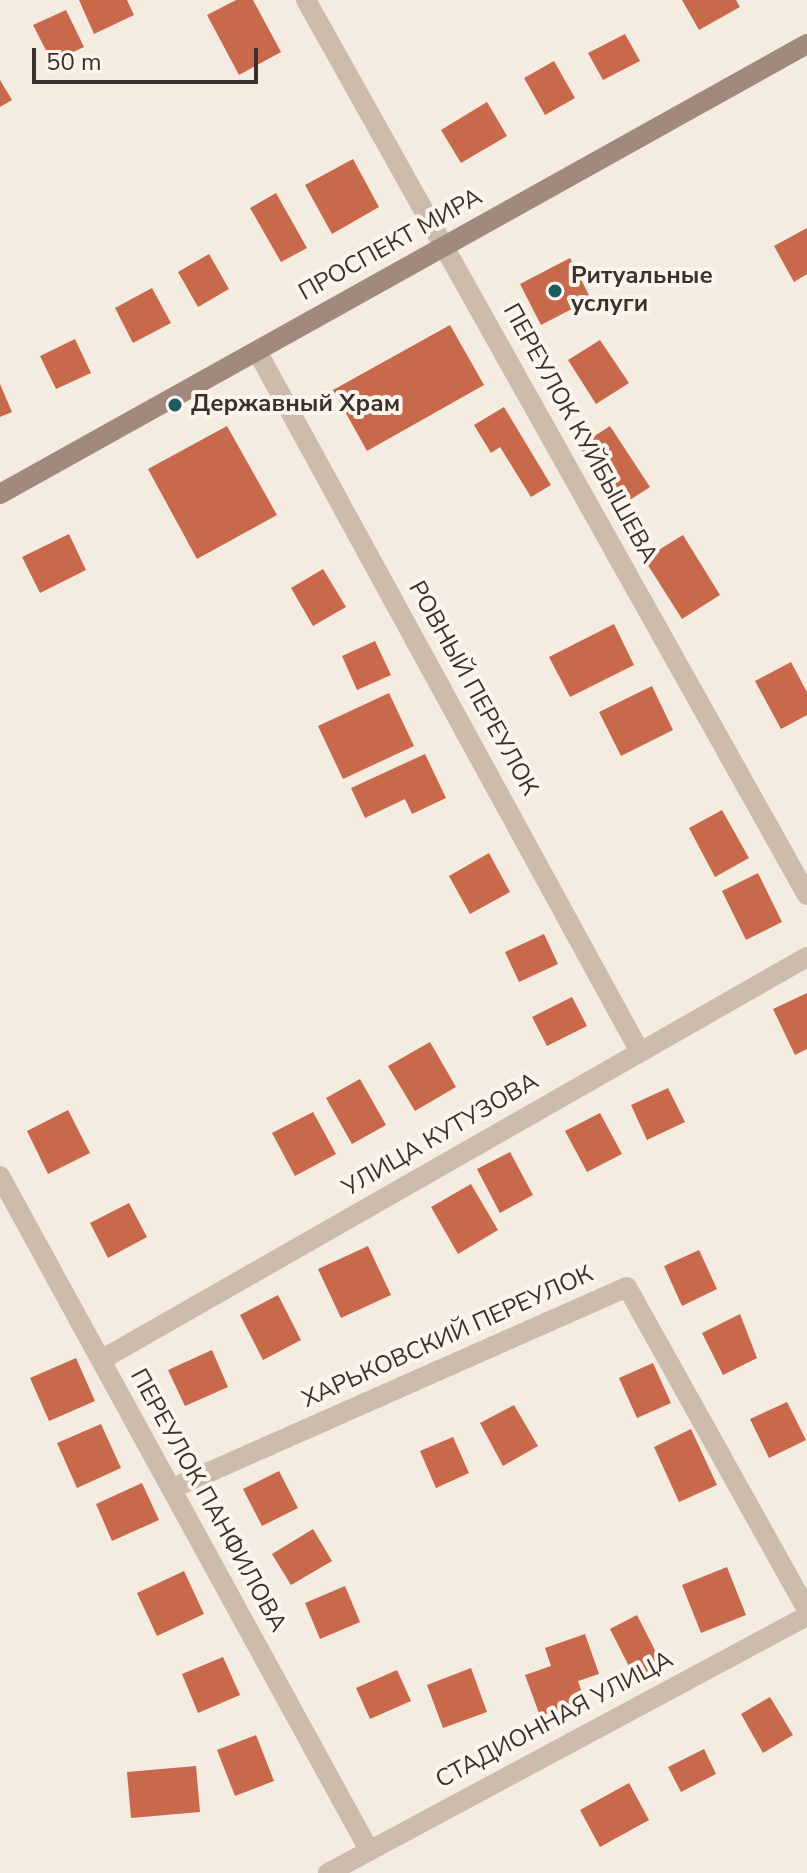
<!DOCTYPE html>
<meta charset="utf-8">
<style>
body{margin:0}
#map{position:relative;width:807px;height:1873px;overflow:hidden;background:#f4ebe1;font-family:"Nunito Sans",sans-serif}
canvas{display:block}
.scale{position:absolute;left:32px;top:48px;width:226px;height:36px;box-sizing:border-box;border:4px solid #3b302b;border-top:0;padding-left:10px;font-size:24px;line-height:28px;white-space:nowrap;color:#3b302b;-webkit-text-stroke:6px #fbf5ee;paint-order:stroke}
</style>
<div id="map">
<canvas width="807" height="1873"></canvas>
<div class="scale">50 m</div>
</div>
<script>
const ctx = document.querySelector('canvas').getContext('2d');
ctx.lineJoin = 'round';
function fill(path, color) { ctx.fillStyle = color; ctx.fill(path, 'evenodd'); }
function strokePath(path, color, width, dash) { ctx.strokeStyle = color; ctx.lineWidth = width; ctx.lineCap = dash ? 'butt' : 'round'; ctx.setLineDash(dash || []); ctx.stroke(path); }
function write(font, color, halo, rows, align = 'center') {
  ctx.font = font + ' "Nunito Sans",sans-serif'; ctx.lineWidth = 8; ctx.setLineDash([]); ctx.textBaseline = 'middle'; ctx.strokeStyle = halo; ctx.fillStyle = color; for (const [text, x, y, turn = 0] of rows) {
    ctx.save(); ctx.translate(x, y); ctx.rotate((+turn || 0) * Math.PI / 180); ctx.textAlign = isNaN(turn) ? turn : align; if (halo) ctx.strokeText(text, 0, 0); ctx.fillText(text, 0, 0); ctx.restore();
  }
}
fill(new Path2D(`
 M 79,0 L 127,0 L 134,15 L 94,34 Z
 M 236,0 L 253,0 L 281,52 L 239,75 L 207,15 Z
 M 682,0 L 736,0 L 740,7 L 699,30 Z
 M 66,10 L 84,47 L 52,62 L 33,25 Z
 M 625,34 L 640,61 L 603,80 L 588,53 Z
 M 554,61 L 575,98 L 545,115 L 524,78 Z
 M 0,80 L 12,100 L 0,107 Z
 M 487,102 L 507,136 L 461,163 L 441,130 Z
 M 353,159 L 379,207 L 332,234 L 305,185 Z
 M 276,193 L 307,248 L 281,262 L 250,208 Z
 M 807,228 L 807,274 L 794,282 L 774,246 Z
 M 209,254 L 229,289 L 198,307 L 178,272 Z
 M 570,258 L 591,299 L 541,325 L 520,284 Z
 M 152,288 L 171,323 L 133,343 L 115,308 Z
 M 450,325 L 484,385 L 367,451 L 333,390 Z
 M 75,339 L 91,373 L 56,389 L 40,356 Z
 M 600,340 L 629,383 L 596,404 L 568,360 Z
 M 0,384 L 12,412 L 0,417 Z
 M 504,407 L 551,485 L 531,497 L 500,447 L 491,453 L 474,425 Z
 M 227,426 L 277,515 L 197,559 L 148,469 Z
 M 610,426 L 650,487 L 619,507 L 579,446 Z
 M 69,534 L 86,570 L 40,593 L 22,557 Z
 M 683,535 L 720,595 L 682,619 L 644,559 Z
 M 323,569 L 346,607 L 313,626 L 291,588 Z
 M 614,624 L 634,665 L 570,697 L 549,657 Z
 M 375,641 L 391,675 L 357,690 L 342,656 Z
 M 791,662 L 807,692 L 807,715 L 781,729 L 755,681 Z
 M 652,686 L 673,730 L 621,756 L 599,712 Z
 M 389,693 L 414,746 L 343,779 L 318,726 Z
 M 425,754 L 446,798 L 412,814 L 405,799 L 365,818 L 351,788 Z
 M 722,810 L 749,858 L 715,877 L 689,828 Z
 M 489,853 L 510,892 L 470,914 L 449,876 Z
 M 758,873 L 782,922 L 746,940 L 722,891 Z
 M 544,934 L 558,964 L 519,982 L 505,952 Z
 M 807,993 L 807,1049 L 795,1055 L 773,1009 Z
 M 572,997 L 587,1026 L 547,1046 L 532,1017 Z
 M 430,1042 L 456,1087 L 415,1111 L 388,1066 Z
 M 360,1079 L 386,1125 L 352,1144 L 326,1098 Z
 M 668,1088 L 685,1122 L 647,1140 L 631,1105 Z
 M 68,1110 L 90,1153 L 48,1174 L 27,1131 Z
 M 313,1112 L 336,1154 L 295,1176 L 272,1133 Z
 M 600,1113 L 622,1154 L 587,1172 L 565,1131 Z
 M 510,1152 L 533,1195 L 500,1213 L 477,1169 Z
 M 471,1184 L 498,1230 L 458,1254 L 431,1207 Z
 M 129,1203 L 147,1237 L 108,1258 L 90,1223 Z
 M 368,1246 L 391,1295 L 341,1318 L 318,1269 Z
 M 699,1250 L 717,1289 L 682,1306 L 664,1266 Z
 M 278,1295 L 301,1340 L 263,1360 L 240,1315 Z
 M 740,1314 L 757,1358 L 723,1375 L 702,1333 Z
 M 212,1350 L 228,1387 L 185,1406 L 168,1370 Z
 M 76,1358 L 95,1401 L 49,1421 L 30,1378 Z
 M 653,1363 L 671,1403 L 637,1418 L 619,1378 Z
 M 787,1402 L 806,1440 L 769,1458 L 750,1419 Z
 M 514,1405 L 538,1446 L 503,1466 L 480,1423 Z
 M 101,1424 L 121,1468 L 77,1488 L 57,1443 Z
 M 691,1429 L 717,1485 L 679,1502 L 654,1447 Z
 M 453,1437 L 469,1473 L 436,1488 L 420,1451 Z
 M 279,1471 L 298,1508 L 262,1526 L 243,1489 Z
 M 142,1483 L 159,1520 L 112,1541 L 96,1504 Z
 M 313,1529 L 332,1561 L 291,1585 L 272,1554 Z
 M 727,1567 L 746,1615 L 701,1633 L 682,1585 Z
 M 184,1571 L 204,1614 L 157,1636 L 137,1593 Z
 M 345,1586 L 360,1622 L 320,1639 L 305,1603 Z
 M 637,1615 L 662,1664 L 635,1678 L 610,1629 Z
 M 585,1634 L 599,1674 L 578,1681 L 585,1701 L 540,1716 L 525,1675 L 551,1666 L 545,1648 Z
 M 223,1657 L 240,1695 L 198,1713 L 182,1674 Z
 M 471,1668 L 487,1712 L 443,1728 L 427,1685 Z
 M 397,1670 L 411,1701 L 370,1719 L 356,1688 Z
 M 770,1697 L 793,1735 L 763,1753 L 741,1714 Z
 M 256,1735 L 274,1781 L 235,1796 L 217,1750 Z
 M 704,1749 L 716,1774 L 681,1792 L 668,1767 Z
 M 196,1766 L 200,1812 L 131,1818 L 127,1772 Z
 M 629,1783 L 649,1820 L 600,1847 L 580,1810 Z`), '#c8694b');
strokePath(new Path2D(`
 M 306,0 L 807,895
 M 257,351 L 640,1052
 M 0,1176 L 369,1850
 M 101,1360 L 807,957
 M 171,1489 L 627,1287 L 807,1610
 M 328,1873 L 807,1616`), '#cdbbac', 20);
strokePath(new Path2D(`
 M 0,494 L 807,44`), '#a18a7d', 20);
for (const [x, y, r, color] of [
 [555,291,8,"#1f5a5e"],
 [175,405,8,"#1f5a5e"]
]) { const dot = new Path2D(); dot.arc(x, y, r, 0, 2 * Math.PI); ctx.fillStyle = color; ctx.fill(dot); strokePath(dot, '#fbf5ee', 3); }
write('24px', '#3b302b', '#fbf5ee', [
 ["ПРОСПЕКТ МИРА",391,246,-29],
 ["ПЕРЕУЛОК КУЙБЫШЕВА",579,434,61],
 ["РОВНЫЙ ПЕРЕУЛОК",472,689,61],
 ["УЛИЦА КУТУЗОВА",441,1136,-30],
 ["ХАРЬКОВСКИЙ ПЕРЕУЛОК",448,1338,-24],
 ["ПЕРЕУЛОК ПАНФИЛОВА",207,1501,61],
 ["СТАДИОННАЯ УЛИЦА",555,1721,-28]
]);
write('bold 24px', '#3b302b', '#fbf5ee', [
 ["Ритуальные",571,277],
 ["услуги",571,305],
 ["Державный Храм",191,405]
], 'left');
</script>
